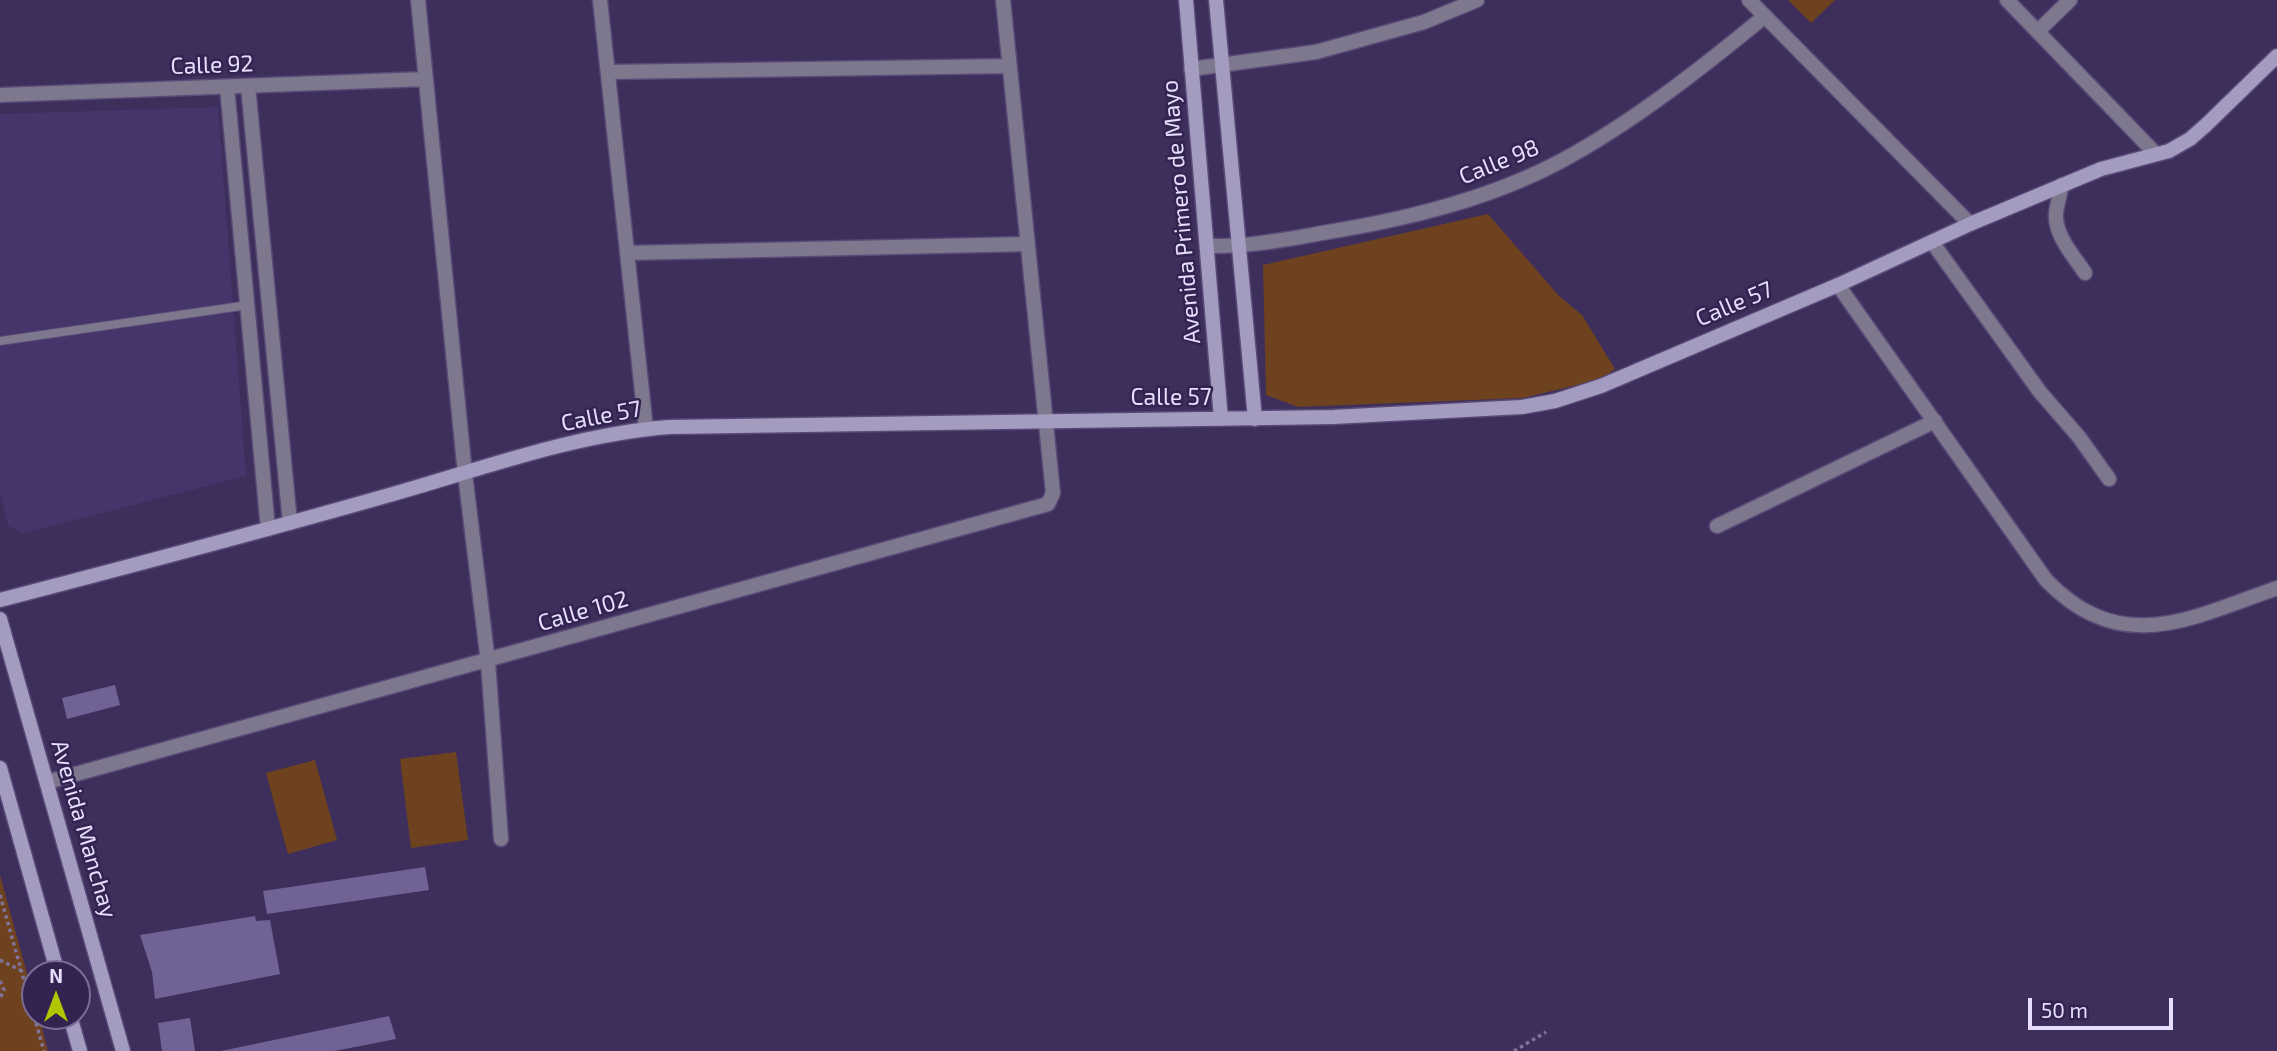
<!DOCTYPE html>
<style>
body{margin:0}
#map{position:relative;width:2277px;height:1051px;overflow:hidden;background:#3d2e5c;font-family:"Exo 2",sans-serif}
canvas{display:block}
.north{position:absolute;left:21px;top:960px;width:70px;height:70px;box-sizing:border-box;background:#332351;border:2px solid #7b6e95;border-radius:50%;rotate:0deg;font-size:19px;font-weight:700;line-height:28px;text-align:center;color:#e6defc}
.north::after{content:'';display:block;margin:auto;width:24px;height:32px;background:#b1c500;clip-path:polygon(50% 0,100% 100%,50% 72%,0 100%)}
.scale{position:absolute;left:2028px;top:998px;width:145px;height:32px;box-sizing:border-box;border:4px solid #e6defc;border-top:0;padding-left:9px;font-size:21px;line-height:24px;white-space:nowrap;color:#e6defc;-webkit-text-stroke:5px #332351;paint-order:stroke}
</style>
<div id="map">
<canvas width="2277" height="1051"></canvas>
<div class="north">N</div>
<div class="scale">50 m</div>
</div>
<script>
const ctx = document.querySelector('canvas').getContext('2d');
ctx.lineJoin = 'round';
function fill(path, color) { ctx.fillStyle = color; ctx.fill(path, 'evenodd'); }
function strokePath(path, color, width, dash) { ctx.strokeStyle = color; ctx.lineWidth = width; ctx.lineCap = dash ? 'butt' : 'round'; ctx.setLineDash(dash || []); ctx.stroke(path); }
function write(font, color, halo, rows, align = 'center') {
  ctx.font = font + ' "Exo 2",sans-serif'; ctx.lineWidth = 5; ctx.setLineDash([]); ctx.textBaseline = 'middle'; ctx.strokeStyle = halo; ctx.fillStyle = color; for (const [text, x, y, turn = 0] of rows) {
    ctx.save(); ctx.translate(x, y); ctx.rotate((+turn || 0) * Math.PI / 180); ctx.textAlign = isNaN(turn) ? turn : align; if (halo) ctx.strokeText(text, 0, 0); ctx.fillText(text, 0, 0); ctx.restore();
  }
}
fill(new Path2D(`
 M 218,107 L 246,476 L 24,533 L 8,526 L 0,493 L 0,114 Z`), '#46356a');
fill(new Path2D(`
 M 1788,0 L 1835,0 L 1811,23 Z
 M 1488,214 L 1559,296 L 1582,315 L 1615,369 L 1602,379 L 1523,398 L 1298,407 L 1266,395 L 1263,265 Z
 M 456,752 L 468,840 L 411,848 L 400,759 Z
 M 315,760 L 337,840 L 288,854 L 266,773 Z
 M 0,875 L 35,1003 L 35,1016 L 39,1016 L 48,1051 L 0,1051 Z`), '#6f421f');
fill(new Path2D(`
 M 115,685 L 120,705 L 67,719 L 62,698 Z
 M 425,867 L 429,890 L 267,914 L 263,891 Z
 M 255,916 L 256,921 L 270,920 L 280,974 L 155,999 L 152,972 L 140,935 Z
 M 389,1016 L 396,1039 L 335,1051 L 221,1051 Z
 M 190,1018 L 195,1051 L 162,1051 L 158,1023 Z`), '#706295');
const lane = new Path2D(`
 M 0,341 L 248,305`);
const street = new Path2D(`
 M 418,0 L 465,474 L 488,662 L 501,839
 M 600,0 L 646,429
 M 1749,0 L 1970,224
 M 2007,0 L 2156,154
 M 2038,31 L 2070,0
 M 1191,69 L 1316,52 L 1424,22 L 1477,0
 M 608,72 L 1009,66
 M 248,86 L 290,523
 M 227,87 L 268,529
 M 0,95 L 426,79
 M 2062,185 C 2060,194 2057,204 2056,213 C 2054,235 2074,256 2085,273
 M 1932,242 L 2040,392 L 2079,437 L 2109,479
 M 1207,246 C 1249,247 1288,239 1328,232 C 1408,219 1490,199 1561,161 C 1632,123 1703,67 1765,16
 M 627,253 L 1028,244
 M 1838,285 L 2046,580 C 2121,658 2191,618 2277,588
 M 1717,526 L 1935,421
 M 47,782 L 1048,504 L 1053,493 L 1003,0`);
const secondary = new Path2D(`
 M 1186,0 L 1221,419
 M 1216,0 L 1255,419
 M 0,600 C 131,566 263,531 393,494 C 484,468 576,434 670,427 L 1333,417 L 1522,407 L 1555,401 L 1601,386 L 1838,285 L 1970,224 L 2101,169 L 2169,151 L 2190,139 L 2206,125 L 2277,56
 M 0,619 L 123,1051
 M 0,768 L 58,974
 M 70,1016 L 80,1051`);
strokePath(lane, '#584a76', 10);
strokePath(street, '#584a76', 17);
strokePath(secondary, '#584a76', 17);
strokePath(new Path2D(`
 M 0,895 L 44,1051
 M 0,960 L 20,970
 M 0,981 L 4,990 L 0,998
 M 1514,1051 L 1546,1032`), '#80749b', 3.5, [3.5, 3.5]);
strokePath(lane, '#7e788f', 8);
strokePath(street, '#7e788f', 14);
strokePath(secondary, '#a49bc0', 14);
write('23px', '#e6defc', '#332351', [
 ["Calle 92",212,65,-2],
 ["Calle 98",1499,162,-22],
 ["Avenida Primero de Mayo",1181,212,-95],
 ["Calle 57",1734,304,-23],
 ["Calle 57",1171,397],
 ["Calle 57",601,416,-11],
 ["Calle 102",583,611,-16],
 ["Avenida Manchay",84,829,74]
]);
</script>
